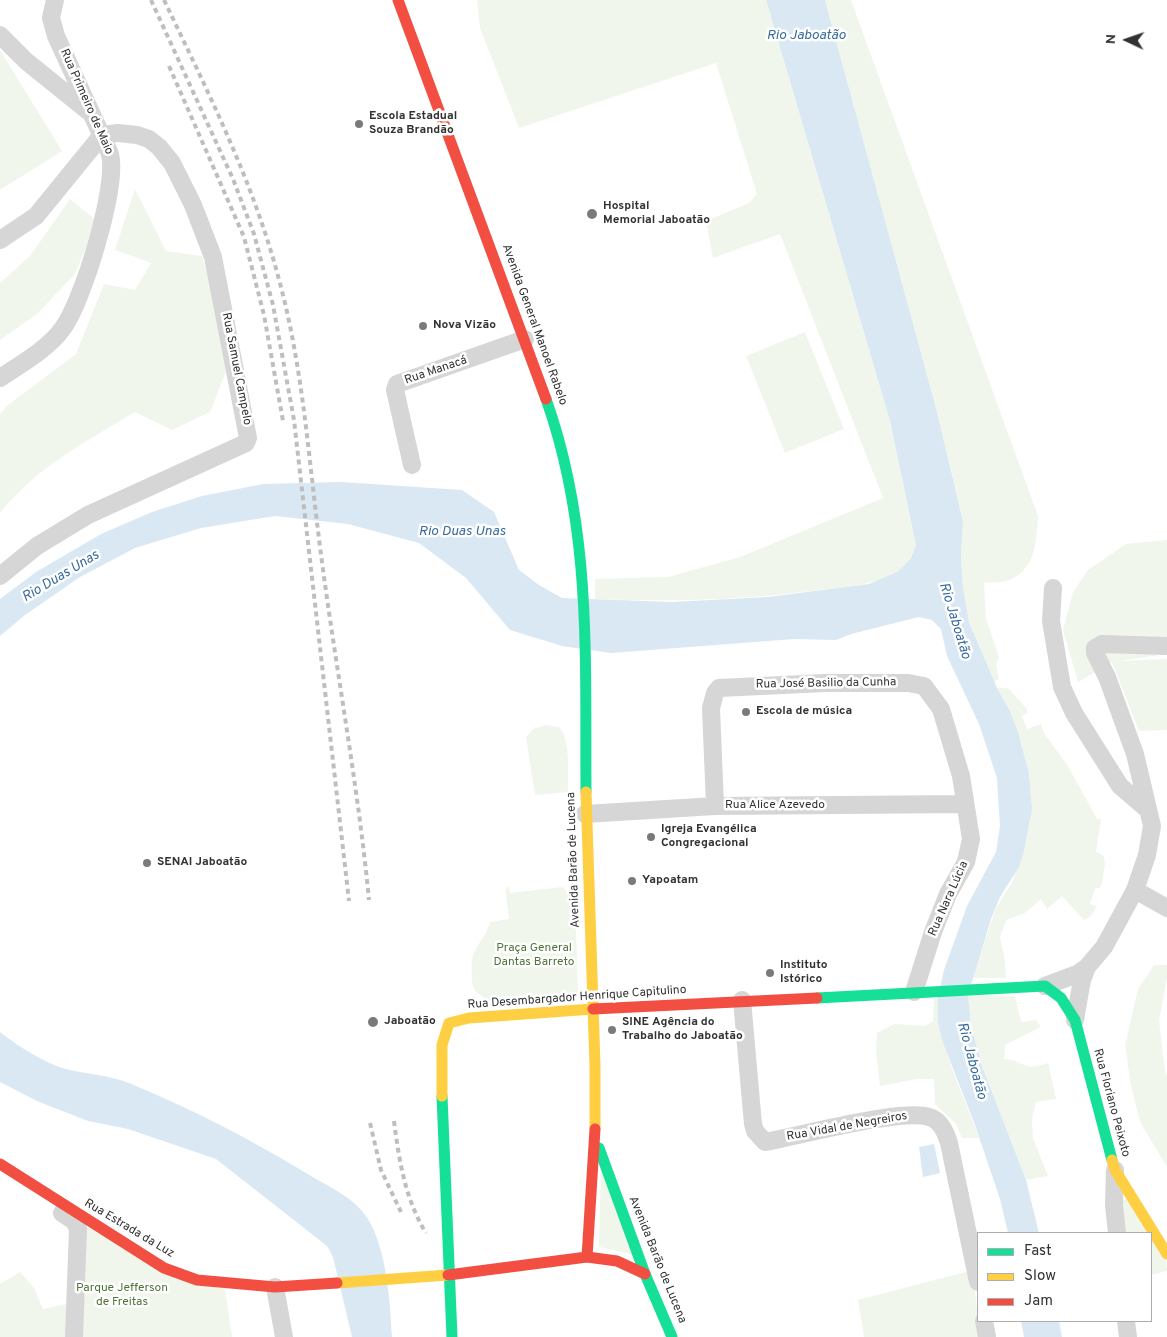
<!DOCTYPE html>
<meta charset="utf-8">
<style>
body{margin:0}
#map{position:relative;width:1167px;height:1337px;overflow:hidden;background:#fff;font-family:Overpass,sans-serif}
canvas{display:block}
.legend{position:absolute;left:977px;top:1232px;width:175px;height:90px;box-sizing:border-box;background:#fff;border:1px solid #adadad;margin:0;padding:6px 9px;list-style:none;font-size:15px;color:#323232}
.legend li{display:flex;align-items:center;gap:10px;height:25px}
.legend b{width:25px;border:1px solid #adadad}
.north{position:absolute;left:1102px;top:15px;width:50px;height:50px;-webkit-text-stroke:4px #fff;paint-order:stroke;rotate:273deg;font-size:14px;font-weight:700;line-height:20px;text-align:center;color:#323232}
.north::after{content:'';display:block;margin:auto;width:18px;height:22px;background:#323232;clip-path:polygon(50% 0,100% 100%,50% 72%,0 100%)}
</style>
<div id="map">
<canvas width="1167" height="1337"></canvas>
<ul class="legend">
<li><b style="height:6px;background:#16e098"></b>Fast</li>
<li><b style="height:6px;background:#ffcf43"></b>Slow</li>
<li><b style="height:6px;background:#f24e42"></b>Jam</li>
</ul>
<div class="north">N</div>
</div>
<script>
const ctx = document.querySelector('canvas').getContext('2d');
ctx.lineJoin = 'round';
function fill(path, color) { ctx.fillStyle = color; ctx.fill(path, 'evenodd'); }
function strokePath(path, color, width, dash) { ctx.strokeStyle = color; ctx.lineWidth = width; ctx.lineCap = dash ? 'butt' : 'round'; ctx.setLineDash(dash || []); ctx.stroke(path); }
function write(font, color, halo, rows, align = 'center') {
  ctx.font = font + ' Overpass,sans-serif'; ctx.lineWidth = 5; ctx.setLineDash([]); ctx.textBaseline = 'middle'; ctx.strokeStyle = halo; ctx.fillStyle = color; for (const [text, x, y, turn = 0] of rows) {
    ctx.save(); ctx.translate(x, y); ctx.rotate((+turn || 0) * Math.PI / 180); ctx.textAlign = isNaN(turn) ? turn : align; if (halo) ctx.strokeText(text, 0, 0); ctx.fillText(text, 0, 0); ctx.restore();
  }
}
fill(new Path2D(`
 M 477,0 L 766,0 L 890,421 L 916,545 C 912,556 908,566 897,572 C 873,586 845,587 819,590 C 744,600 671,602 595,599 L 595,579 L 668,577 L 740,557 L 883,498 L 780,234 L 713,258 L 706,221 L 749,203 L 757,194 L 716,63 L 519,128 L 480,28 Z
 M 825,0 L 851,0 L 1038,516 C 1036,541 1036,567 1012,579 C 1004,583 992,582 984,583 L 986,618 L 999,658 L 996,664 L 999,679 L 994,682 L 969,622 L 963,587 L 961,558 L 963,520 L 936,408 Z
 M 0,50 L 62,151 L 0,190 Z
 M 135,189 L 166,251 L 202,256 L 221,321 L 229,364 L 210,412 L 172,430 L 135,412 C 86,442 36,467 0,513 L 0,414 L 8,405 L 76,354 L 104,284 L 135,290 L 151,263 L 115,250 Z
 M 70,199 L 97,221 L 75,274 L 37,314 L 0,340 L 0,283 L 30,256 Z
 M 805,332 L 844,429 L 785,453 L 746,356 Z
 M 1167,540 L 1167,654 L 1119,661 L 1167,659 L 1167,730 L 1139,731 L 1112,662 L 1078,682 L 1063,630 L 1073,592 L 1088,570 L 1126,544 Z
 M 997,688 L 1008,688 L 1027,709 L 1027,713 L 1022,716 L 1027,729 L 1041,724 L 1044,733 L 1068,766 L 1097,819 L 1101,819 L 1096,852 L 1104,856 L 1105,865 L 1101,887 L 1095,889 L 1090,904 L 1096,906 C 1095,912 1090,918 1084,920 L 1062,896 L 1047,909 L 1041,899 L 1025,913 L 1006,920 L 1000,937 L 1005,961 L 1006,978 L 972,978 L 996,908 L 1013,881 L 1032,809 L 1029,773 L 1018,732 L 1010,711 Z
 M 546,725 C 550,726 555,726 558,727 C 571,733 568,779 568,792 L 535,795 L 526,737 L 533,729 Z
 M 509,887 L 510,893 L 562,887 L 575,898 L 578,993 L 575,997 L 490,1002 L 475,991 C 472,986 472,981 472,976 C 469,944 484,945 490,922 L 509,919 L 505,888 Z
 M 1154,965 L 1167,965 L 1167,978 L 1159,1020 L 1165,1072 L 1167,1075 L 1167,1167 L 1140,1122 L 1131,1086 L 1125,1045 L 1138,989 Z
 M 968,995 L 1015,996 L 1021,1022 L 1036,1020 L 1041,1027 L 1005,1045 L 1004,1059 C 1026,1061 1023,1072 1048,1063 L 1056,1099 L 1036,1102 L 1032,1120 L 1033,1138 L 1048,1176 L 1026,1180 C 1005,1124 970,1055 968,995 Z
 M 938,997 C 938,1049 963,1091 979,1138 L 962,1138 L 956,1124 L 935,1104 L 934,1079 L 917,1079 L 880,1086 L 876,1052 L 877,1033 L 894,1024 L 925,1026 L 933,1021 L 934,999 Z
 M 601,1164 L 631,1254 L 599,1247 Z
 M 1126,1199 L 1136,1199 C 1149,1221 1167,1245 1167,1271 L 1151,1275 L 1151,1233 L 1121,1233 L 1116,1204 Z
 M 85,1226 L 225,1289 L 232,1337 L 79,1337 Z
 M 973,1270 L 978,1321 L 983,1337 L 864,1337 L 858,1300 Z
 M 20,1272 L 34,1288 L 43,1309 L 66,1304 L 69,1337 L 0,1337 L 0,1284 Z`), '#f1f6ed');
fill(new Path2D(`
 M 766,0 L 825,0 L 936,408 L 963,521 L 961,558 L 963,587 L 969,622 L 997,688 L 1010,711 L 1018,732 L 1029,773 L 1032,809 L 1024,851 L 1019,867 L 1000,897 L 991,919 L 968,995 L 971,1026 L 983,1069 L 1026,1180 L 1039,1233 L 1008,1233 L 1000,1199 L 975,1125 L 942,1040 L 938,1022 L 938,997 L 944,970 L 967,906 L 996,852 L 1000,826 L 997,778 L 979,724 L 947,656 L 941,629 L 932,620 L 919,617 L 851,634 L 836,640 L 794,639 L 611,653 L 562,646 L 510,630 L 466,578 L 419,543 L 348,524 L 275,516 L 201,528 L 135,548 L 80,577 L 25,615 L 0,636 L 0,599 L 36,572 L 101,534 L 152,512 L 202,496 L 263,484 L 341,482 L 462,490 L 494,512 L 519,570 L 539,585 L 562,598 L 672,602 L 768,597 L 869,584 L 897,572 L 903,567 L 911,558 L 916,545 L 890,421 Z
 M 0,1032 C 16,1045 46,1064 66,1069 C 86,1074 109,1075 129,1083 C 192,1109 252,1140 311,1176 C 331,1188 355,1198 368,1219 C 387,1251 390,1301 392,1337 L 352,1337 L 333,1257 L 327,1246 L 216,1159 L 128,1129 L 88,1121 L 37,1101 L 0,1082 Z
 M 934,1144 L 940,1173 L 923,1177 L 919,1147 Z
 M 1021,1321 L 1059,1321 L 1062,1337 L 1024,1337 Z`), '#dae8f4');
strokePath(new Path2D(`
 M 0,35 L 26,61 L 88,111
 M 0,240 L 36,216 L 102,135 L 118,133 L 137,135 L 149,139 L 159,147 L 172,163 L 193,205 L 213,257 L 248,438 L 246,443 L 88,515 L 37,546 L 0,576
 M 0,378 C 21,364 48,349 63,328 C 83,301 118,186 110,154 L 56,36 L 51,18 L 55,0
 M 412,465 L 395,390 L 397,384 L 525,339
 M 1053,588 L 1051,621 L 1062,687 L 1074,713 L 1120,786 L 1147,809
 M 715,806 L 711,708 L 715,693 L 719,688 L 825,683 L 908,683 L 924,686 L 941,709 L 961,776 L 971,839 L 966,862 L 948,894 L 933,932 L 914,992
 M 585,814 L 715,806 L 965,804
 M 1135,890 L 1167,908
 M 1045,986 L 1077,974 L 1087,967 L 1104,947 L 1135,890 L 1147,855 L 1152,826 L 1135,754 L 1107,677 L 1095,653 L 1095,648 L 1102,644 L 1167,646
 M 742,1000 L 753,1124 L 755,1131 L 765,1142 C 798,1136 903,1108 929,1117 C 941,1120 946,1133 949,1143 L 978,1282
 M 1075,1020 L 1082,980 L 1087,967
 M 1115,1170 L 1114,1205 L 1117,1233
 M 62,1213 L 74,1221 L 78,1229 L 74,1337
 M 275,1287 L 284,1337
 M 984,1321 L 987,1337
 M 1126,1321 L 1128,1337`), '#d6d6d6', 18);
strokePath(new Path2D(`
 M 546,399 C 592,528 585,657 586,792
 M 817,998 L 1045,986 L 1061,998 L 1075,1020 L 1112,1160
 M 442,1096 L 452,1337
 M 599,1148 L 645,1274 L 672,1337`), '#16e098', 11);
strokePath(new Path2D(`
 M 586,792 L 595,1066 L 595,1129
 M 442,1096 L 442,1045 L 449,1023 L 469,1018 L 593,1009
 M 1112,1160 L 1115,1170 L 1167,1254
 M 337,1283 L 448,1275`), '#ffcf43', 11);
strokePath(new Path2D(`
 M 398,0 L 546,399
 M 593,1009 L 817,998
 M 0,1164 L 164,1268 L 197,1280 L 275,1287 L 337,1283
 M 587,1257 L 595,1129
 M 448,1275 L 587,1257 L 617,1261 L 645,1274`), '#f24e42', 11);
strokePath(new Path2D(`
 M 151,0 L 233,179 L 254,234 L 273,305 L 294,420 L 349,901
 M 164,0 C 207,90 252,179 278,276 C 304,369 309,467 322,562 C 337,675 358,786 369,900
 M 169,66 L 244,237 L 264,315 L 283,421
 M 394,1121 C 399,1160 405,1199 426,1233
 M 370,1123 L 381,1170 L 401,1212`), '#bebebe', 4, [5, 4]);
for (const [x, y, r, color] of [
 [359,124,5,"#7a7a7a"],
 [592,214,6,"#7a7a7a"],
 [423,326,5,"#7a7a7a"],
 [746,712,5,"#7a7a7a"],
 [651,837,5,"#7a7a7a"],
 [147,863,5,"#7a7a7a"],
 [632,881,5,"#7a7a7a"],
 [770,973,5,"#7a7a7a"],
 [373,1022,6,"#7a7a7a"],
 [612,1030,5,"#7a7a7a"]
]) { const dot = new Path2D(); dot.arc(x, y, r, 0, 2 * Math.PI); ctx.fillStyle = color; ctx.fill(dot); strokePath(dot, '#fff', 2); }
write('12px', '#323232', '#fff', [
 ["Rua Primeiro de Maio",86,102,66],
 ["Avenida General Manoel Rabelo",534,325,70],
 ["Rua Samuel Campelo",236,369,79],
 ["Rua Manacá",436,371,-19],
 ["Rua José Basilio da Cunha",826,684,-1],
 ["Rua Alice Azevedo",775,806],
 ["Avenida Barão de Lucena",574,860,-92],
 ["Rua Nara Lúcia",949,899,-66],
 ["Rua Desembargador Henrique Capitulino",577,998,-4],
 ["Rua Floriano Peixoto",1111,1103,75],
 ["Rua Vidal de Negreiros",847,1127,-10],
 ["Rua Estrada da Luz",129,1229,31],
 ["Avenida Barão de Lucena",657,1260,68]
]);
write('bold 12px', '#323232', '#fff', [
 ["Escola Estadual",369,117],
 ["Souza Brandão",369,131],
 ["Hospital",603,207],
 ["Memorial Jaboatão",603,221],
 ["Nova Vizão",433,326],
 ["Escola de música",756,712],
 ["Igreja Evangélica",661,830],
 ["Congregacional",661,844],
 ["SENAI Jaboatão",157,863],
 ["Yapoatam",642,881],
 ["Instituto",780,966],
 ["Istórico",780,980],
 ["Jaboatão",384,1022],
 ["SINE Agência do",622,1023],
 ["Trabalho do Jaboatão",622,1037]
], 'left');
write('12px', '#4f733a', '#fff', [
 ["Praça General",534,949],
 ["Dantas Barreto",534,963],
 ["Parque Jefferson",122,1289],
 ["de Freitas",122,1303]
]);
write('italic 14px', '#376b9d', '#fff', [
 ["Rio Jaboatão",806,36],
 ["Rio Duas Unas",462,532],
 ["Rio Duas Unas",61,577,-31],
 ["Rio Jaboatão",954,621,73],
 ["Rio Jaboatão",971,1061,75]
]);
</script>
